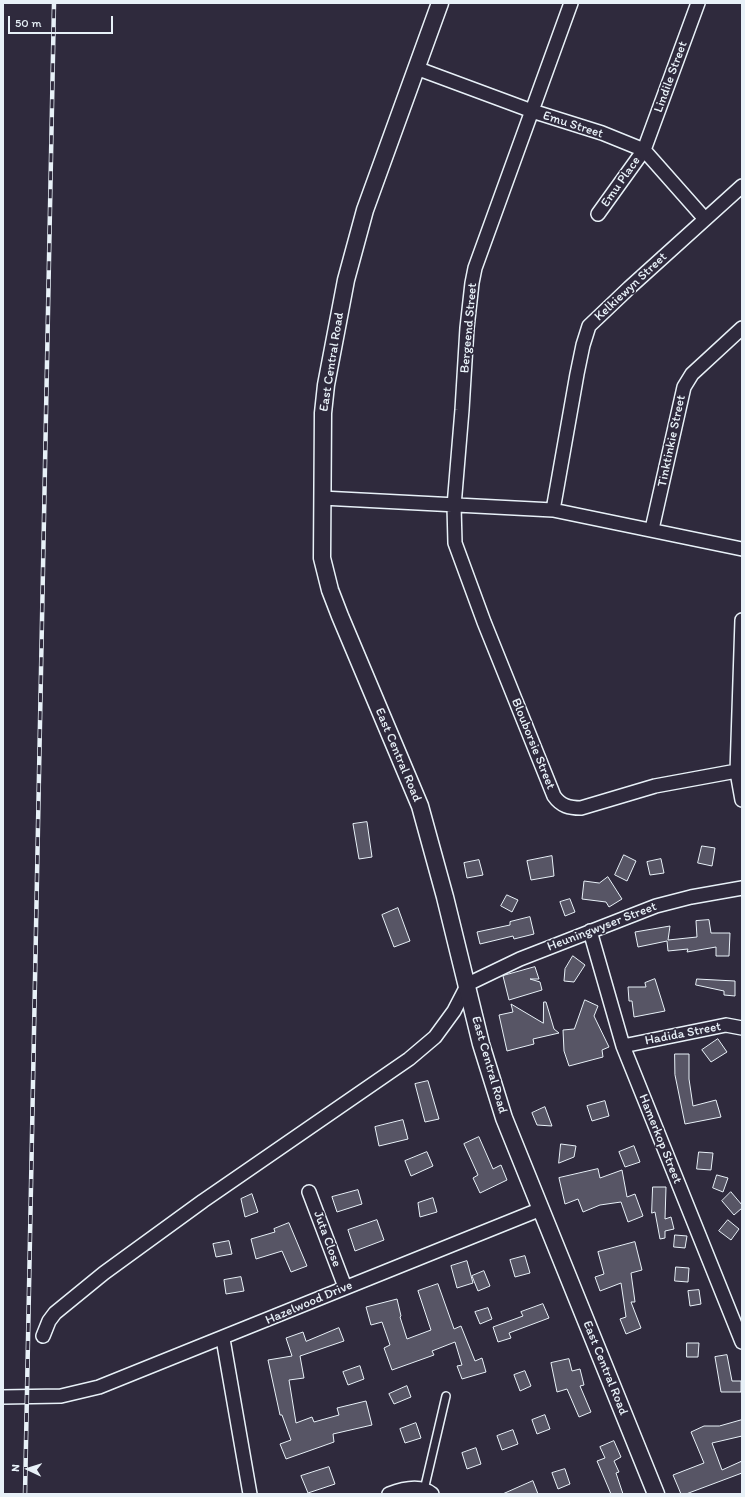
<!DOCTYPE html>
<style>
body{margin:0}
#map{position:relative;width:745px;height:1497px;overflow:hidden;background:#2f2a3d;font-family:Itim,sans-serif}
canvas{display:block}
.frame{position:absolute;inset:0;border:4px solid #e8f1f8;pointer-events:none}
.north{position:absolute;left:8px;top:1449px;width:40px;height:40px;-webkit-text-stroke:3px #2f2a3d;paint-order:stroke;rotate:274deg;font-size:11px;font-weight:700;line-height:16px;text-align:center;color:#e8f1f8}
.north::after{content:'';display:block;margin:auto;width:14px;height:18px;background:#e8f1f8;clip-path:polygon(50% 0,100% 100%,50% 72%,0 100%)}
.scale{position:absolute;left:8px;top:16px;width:105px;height:18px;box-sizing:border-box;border:2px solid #e8f1f8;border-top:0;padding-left:5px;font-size:12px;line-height:14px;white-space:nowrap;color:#e8f1f8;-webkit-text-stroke:3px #2f2a3d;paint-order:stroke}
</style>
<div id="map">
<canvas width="745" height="1497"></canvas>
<div class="frame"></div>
<div class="north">N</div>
<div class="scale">50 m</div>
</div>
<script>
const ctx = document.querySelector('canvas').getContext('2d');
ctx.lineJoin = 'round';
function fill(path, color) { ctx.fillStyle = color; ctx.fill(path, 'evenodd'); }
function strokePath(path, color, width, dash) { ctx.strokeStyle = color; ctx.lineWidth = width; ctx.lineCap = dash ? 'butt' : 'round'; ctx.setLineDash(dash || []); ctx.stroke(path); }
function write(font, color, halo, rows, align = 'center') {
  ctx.font = font + ' Itim,sans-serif'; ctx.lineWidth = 3.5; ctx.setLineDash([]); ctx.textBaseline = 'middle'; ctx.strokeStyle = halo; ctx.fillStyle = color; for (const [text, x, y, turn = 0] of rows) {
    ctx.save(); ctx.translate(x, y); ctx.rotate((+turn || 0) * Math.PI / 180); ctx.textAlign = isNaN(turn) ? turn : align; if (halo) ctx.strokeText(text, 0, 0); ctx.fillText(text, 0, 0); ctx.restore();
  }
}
const building = new Path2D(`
 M 367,822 L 372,857 L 359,859 L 353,824 Z
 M 702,846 L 715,848 L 712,866 L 698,863 Z
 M 624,855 L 636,861 L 627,881 L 615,875 Z
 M 552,856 L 554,876 L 531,880 L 527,861 Z
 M 661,859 L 664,873 L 650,875 L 647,862 Z
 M 479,860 L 483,875 L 467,878 L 464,863 Z
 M 608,877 L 622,899 L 609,907 L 606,902 L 582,899 L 584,881 L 599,883 Z
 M 507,895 L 518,900 L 512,912 L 501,906 Z
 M 570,899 L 575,912 L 565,916 L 560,902 Z
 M 398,908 L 410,941 L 394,947 L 382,915 Z
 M 530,917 L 534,934 L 514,939 L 513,936 L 480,944 L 477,932 L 510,925 L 510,922 Z
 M 709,920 L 711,933 L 730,933 L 729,956 L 716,956 L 716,947 L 687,952 L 688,949 L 668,951 L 667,941 L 638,947 L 635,932 L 670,926 L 668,940 L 697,937 L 696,921 Z
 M 573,956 L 585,965 L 574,982 L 564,981 L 565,969 Z
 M 535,967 L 539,979 L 530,979 L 540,982 L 542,990 L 509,1000 L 503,976 Z
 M 655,979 L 665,1011 L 634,1017 L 632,1001 L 629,1001 L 628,987 L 646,987 L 645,983 Z
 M 697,979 L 735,981 L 735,996 L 724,995 L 724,991 L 696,985 Z
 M 585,1000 L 598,1006 L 594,1016 L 609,1047 L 602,1050 L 603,1057 L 569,1066 L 564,1051 L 563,1030 L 574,1029 Z
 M 544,1002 L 546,1002 L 554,1029 L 559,1033 L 533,1039 L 534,1044 L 507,1051 L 499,1015 L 513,1012 L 511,1004 L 543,1023 Z
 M 718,1039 L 727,1052 L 711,1062 L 702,1050 Z
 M 675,1054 L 689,1054 L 689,1079 L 693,1106 L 716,1100 L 721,1117 L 685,1124 L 675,1075 Z
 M 428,1081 L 439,1119 L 425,1122 L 415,1084 Z
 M 605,1101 L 609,1116 L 592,1121 L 587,1106 Z
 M 545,1107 L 552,1126 L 537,1125 L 532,1113 Z
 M 403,1120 L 408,1139 L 379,1146 L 375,1127 Z
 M 479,1137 L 493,1169 L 501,1165 L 507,1180 L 480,1193 L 473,1178 L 478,1175 L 464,1144 Z
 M 561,1144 L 576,1146 L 574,1157 L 559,1163 Z
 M 634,1146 L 640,1162 L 625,1167 L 619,1152 Z
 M 427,1152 L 433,1166 L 411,1176 L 405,1161 Z
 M 699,1152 L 713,1153 L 711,1170 L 697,1169 Z
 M 598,1169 L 600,1178 L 622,1170 L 627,1197 L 635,1194 L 643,1216 L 628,1222 L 621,1202 L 600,1205 L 583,1212 L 578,1199 L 565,1204 L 559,1178 Z
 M 717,1175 L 728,1178 L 723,1192 L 713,1188 Z
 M 653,1187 L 666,1187 L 665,1219 L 671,1217 L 674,1229 L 665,1231 L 665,1238 L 660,1239 L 655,1212 L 652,1213 Z
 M 358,1190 L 362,1204 L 337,1212 L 332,1197 Z
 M 731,1192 L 742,1205 L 742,1208 L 734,1215 L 722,1201 Z
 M 252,1194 L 258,1212 L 245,1217 L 241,1199 Z
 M 433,1198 L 437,1212 L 420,1217 L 418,1203 Z
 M 377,1220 L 384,1240 L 355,1251 L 348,1230 Z
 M 728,1220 L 739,1229 L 731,1240 L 719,1231 Z
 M 289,1223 L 307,1266 L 291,1272 L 282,1251 L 256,1259 L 251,1239 L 275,1232 L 274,1229 Z
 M 675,1235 L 687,1236 L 685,1248 L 674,1247 Z
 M 229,1241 L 232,1254 L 216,1257 L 213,1244 Z
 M 635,1242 L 642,1270 L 631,1273 L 635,1302 L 631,1302 L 641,1328 L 626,1334 L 620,1319 L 626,1317 L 621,1283 L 600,1291 L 595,1277 L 604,1274 L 598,1252 Z
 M 525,1256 L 530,1273 L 515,1277 L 510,1260 Z
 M 467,1261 L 473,1283 L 457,1288 L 451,1266 Z
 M 676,1267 L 689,1268 L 688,1282 L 675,1281 Z
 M 484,1271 L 490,1286 L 478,1291 L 472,1276 Z
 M 241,1277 L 244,1291 L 226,1294 L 224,1280 Z
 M 438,1284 L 454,1329 L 461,1326 L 475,1361 L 482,1358 L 486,1372 L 462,1379 L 457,1366 L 462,1365 L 455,1342 L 432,1351 L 434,1355 L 392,1370 L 384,1348 L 390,1345 L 382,1322 L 371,1325 L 366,1307 L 397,1299 L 401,1316 L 400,1317 L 407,1339 L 431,1330 L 418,1291 Z
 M 699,1290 L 701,1304 L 690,1306 L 688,1291 Z
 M 543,1304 L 549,1318 L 509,1333 L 511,1338 L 498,1342 L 493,1327 L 523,1316 L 521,1312 Z
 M 488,1308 L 492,1319 L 480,1324 L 475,1312 Z
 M 339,1328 L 344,1341 L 300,1356 L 304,1378 L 289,1380 L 296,1423 L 312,1417 L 314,1422 L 339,1415 L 337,1408 L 366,1401 L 372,1425 L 333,1434 L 334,1442 L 286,1459 L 280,1444 L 291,1440 L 282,1415 L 280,1415 L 268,1360 L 292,1356 L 286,1338 L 303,1332 L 306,1341 Z
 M 687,1343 L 699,1343 L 698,1357 L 687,1357 Z
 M 727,1355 L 732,1381 L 741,1381 L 741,1392 L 721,1392 L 715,1357 Z
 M 569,1359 L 572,1371 L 580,1369 L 584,1385 L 580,1386 L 591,1412 L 579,1417 L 567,1389 L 557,1392 L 551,1363 Z
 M 360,1366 L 364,1379 L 348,1385 L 343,1372 Z
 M 525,1371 L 531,1386 L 520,1391 L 514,1375 Z
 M 407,1386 L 411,1397 L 394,1404 L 389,1394 Z
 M 545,1415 L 550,1429 L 537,1434 L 532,1420 Z
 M 742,1420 L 742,1436 L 712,1443 L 722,1470 L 742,1461 L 742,1473 L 686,1494 L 681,1494 L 673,1475 L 704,1463 L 691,1432 L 704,1426 L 719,1426 Z
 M 416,1423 L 421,1438 L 405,1443 L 400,1429 Z
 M 513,1430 L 518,1444 L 502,1450 L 497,1436 Z
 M 614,1441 L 621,1457 L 614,1461 L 619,1472 L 616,1473 L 623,1494 L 611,1494 L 597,1461 L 605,1458 L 600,1447 Z
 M 476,1448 L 481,1464 L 467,1469 L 462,1453 Z
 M 329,1467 L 335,1484 L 308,1493 L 301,1476 Z
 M 565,1469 L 570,1484 L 558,1489 L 552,1473 Z
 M 533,1481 L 538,1494 L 503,1494 Z`);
fill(building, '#575565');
strokePath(building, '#e8f1f8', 1);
const service = new Path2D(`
 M 424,1490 L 446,1396`);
const minor = new Path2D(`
 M 571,3 L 475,268 L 472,283 L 467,328 L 462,410 L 454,506 L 455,543 L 484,622 L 554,796 C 561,806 569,808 581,808 L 655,786 L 742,770
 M 416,68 L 532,111 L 602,133 L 644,150 L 705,219
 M 598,214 L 644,150 L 698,3
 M 322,498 L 553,510 L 742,549
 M 553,510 L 577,374 L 583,345 L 589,326 L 629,288 L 742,186
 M 652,529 L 684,387 L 692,374 L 742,328
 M 742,620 L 737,772 L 742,800
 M 590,931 L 623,1046 L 742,1342
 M 623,1046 L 726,1025 L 742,1028
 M 309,1192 L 345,1287
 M 43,1336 L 49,1321 L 55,1313 L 104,1273 L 203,1201 L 409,1059 L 435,1037 L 454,1011 L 468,984 L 520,959 L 656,906 L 691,897 L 742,888
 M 223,1339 L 250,1494
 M 3,1397 L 61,1396 L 99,1387 L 541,1209
 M 389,1494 C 402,1489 420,1484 432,1494`);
const tertiary = new Path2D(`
 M 440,3 L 365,210 L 346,280 L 326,385 L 323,413 L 322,558 L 330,590 L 340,616 L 420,806 L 445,897 L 481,1044 L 504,1118 L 656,1494`);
strokePath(service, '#e8f1f8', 10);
strokePath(minor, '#e8f1f8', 16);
strokePath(tertiary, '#e8f1f8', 19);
strokePath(service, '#2f2a3d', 7);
strokePath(minor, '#2f2a3d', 13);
strokePath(tertiary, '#2f2a3d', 16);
const rail = new Path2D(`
 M 25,1494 L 54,3`);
strokePath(rail, '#e8f1f8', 4.5);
strokePath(rail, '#2f2a3d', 3, [9]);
write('13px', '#e8f1f8', '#2f2a3d', [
 ["Lindile Street",671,77,-70],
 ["Emu Street",573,125,18],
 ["Emu Place",621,182,-55],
 ["Kelkiewyn Street",631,287,-43],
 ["Bergeend Street",469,328,-85],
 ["East Central Road",332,362,-81],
 ["Tinktinkie Street",672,441,-78],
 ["Blouborsie Street",533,744,68],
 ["East Central Road",398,755,67],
 ["Heuningwyser Street",602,927,-21],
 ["Hadida Street",683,1034,-11],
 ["East Central Road",489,1065,74],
 ["Hamerkop Street",660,1139,68],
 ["Juta Close",327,1239,70],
 ["Hazelwood Drive",309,1303,-23],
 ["East Central Road",605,1368,68]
]);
</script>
